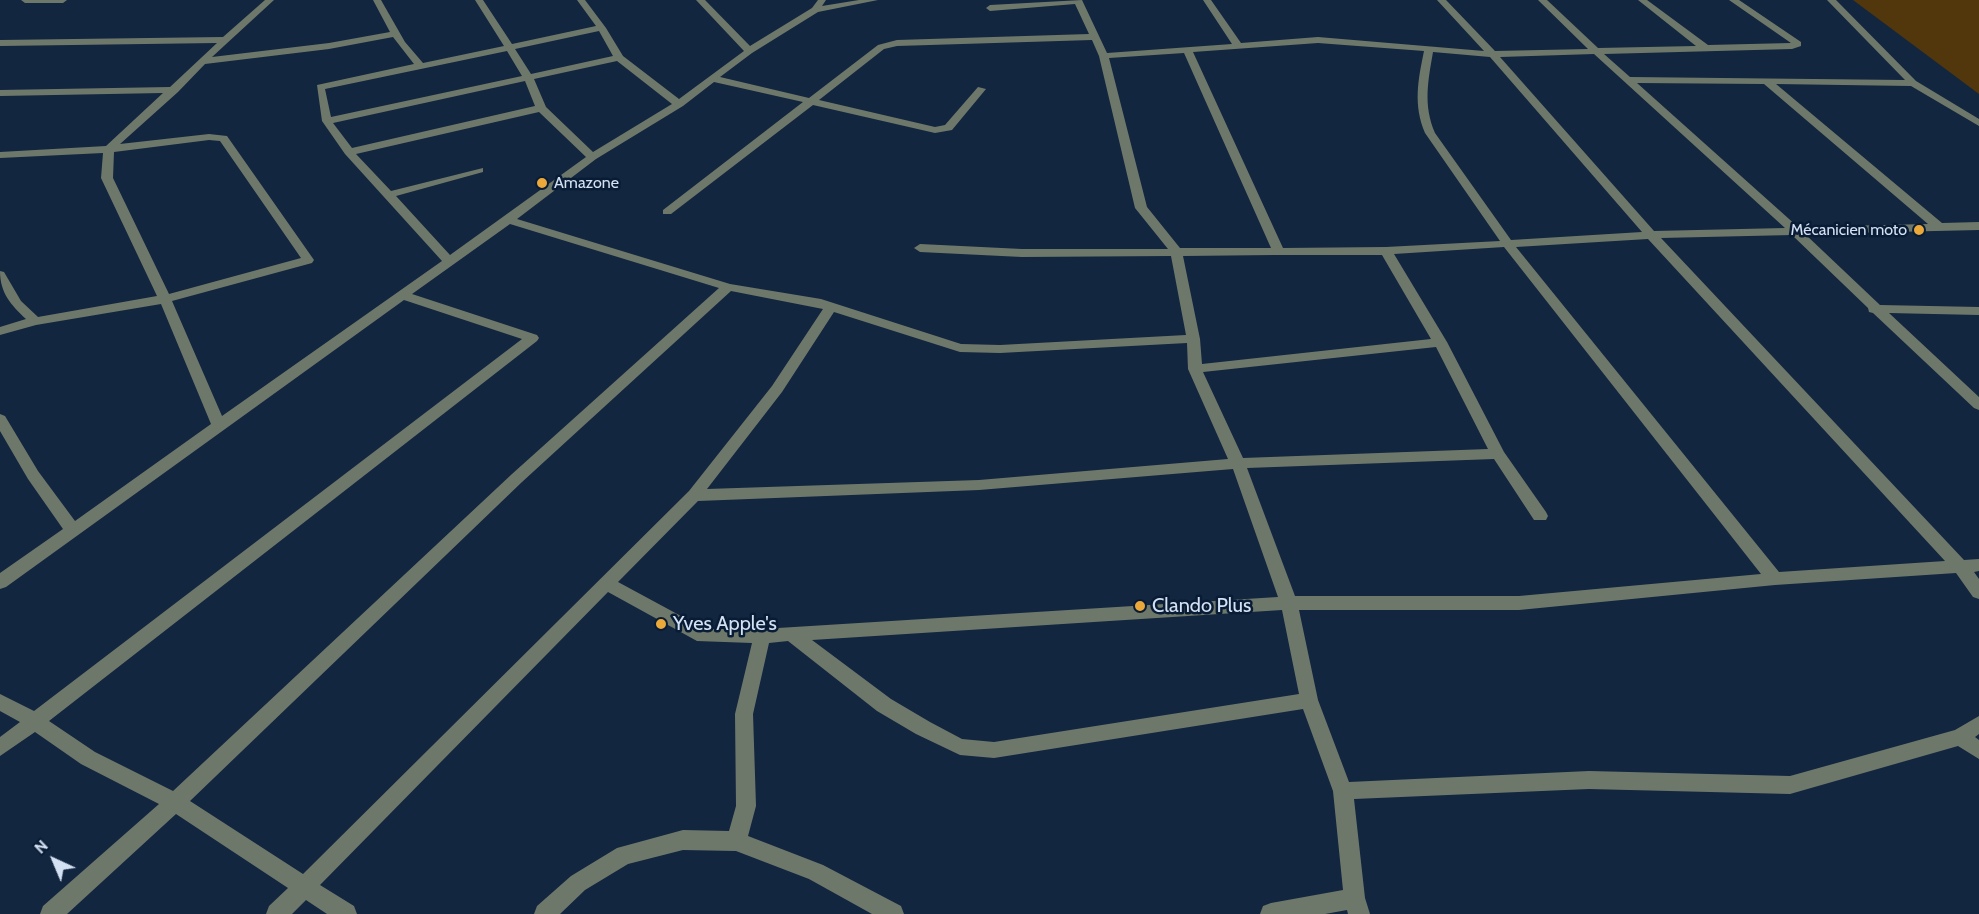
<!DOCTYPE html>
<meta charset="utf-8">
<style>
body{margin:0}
#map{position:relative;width:1979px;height:914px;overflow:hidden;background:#132640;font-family:Cabin,sans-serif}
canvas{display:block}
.north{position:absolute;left:24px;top:830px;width:60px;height:60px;-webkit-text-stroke:4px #091c35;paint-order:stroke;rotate:316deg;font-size:16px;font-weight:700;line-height:24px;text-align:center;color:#d4e1f2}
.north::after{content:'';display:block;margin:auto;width:21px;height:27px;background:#d4e1f2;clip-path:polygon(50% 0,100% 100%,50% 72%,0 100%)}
</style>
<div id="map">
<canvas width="1979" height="914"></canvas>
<div class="north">N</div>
</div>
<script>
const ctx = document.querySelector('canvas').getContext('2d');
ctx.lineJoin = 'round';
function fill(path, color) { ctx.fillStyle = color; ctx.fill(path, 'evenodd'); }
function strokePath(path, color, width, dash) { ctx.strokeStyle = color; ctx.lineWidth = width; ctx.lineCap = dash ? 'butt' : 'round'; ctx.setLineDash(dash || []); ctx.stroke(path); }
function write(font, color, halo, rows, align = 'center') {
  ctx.font = font + ' Cabin,sans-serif'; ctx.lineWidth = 5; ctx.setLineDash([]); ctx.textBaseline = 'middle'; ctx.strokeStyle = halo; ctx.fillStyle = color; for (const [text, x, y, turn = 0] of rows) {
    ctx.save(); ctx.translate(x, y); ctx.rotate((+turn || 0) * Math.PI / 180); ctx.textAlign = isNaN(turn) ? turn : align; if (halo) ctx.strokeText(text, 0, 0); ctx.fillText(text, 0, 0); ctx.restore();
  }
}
fill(new Path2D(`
 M 1853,0 L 1979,0 L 1979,94 Z`), '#51370b');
fill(new Path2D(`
 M 21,0 L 67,0 L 63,3 L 25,3 Z
 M 265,0 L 274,0 L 212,57 L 329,43 L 390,32 L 373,0 L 381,0 L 405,42 L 423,63 L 504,46 L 475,0 L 483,0 L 512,44 L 596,26 L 577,0 L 585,0 L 606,28 L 623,56 L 679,99 L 744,51 L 696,0 L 705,0 L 750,46 L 812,8 L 818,0 L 826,0 L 822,6 L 859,0 L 878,0 L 818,12 L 752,53 L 720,77 L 809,98 L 878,45 L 897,40 L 1089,34 L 1075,4 L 990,11 L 986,8 L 990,5 L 1082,0 L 1107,53 L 1232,44 L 1203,0 L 1211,0 L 1241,43 L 1318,37 L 1484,51 L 1437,0 L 1446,0 L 1495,51 L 1588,49 L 1538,0 L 1547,0 L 1598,48 L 1696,46 L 1638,0 L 1647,0 L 1708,45 L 1791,43 L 1729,0 L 1739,0 L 1801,42 L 1801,46 L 1792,49 L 1604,54 L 1630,77 L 1905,80 L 1827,0 L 1836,0 L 1916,81 L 1979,119 L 1979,126 L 1911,86 L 1776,84 L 1942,223 L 1979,222 L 1979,230 L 1805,234 L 1880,305 L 1979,307 L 1979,315 L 1889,313 L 1979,397 L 1979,410 L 1974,408 L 1873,313 L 1869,312 L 1868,308 L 1792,235 L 1661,238 L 1964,560 L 1979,559 L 1979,571 L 1974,572 L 1979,579 L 1979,599 L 1973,597 L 1956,573 L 1775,585 L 1519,610 L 1299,610 L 1318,700 L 1349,782 L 1589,771 L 1790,776 L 1955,730 L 1979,716 L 1979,734 L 1975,737 L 1979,740 L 1979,759 L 1958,746 L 1790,794 L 1589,789 L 1354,799 L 1365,898 L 1370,914 L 1348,914 L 1347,910 L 1325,914 L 1260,914 L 1263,906 L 1271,903 L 1343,890 L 1333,791 L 1303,709 L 994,758 L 960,755 L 916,734 L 877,711 L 788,641 L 769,643 L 753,714 L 756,806 L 748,836 L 823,865 L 901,906 L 904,914 L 872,914 L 809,879 L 736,851 L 683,850 L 628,864 L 585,890 L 560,914 L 534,914 L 537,906 L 571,876 L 617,848 L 683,830 L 729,831 L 736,806 L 735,714 L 752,643 L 697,641 L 608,592 L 320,885 L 354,906 L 357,914 L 327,914 L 306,900 L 292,914 L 266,914 L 269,906 L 288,888 L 176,814 L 67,914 L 40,914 L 43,906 L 159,804 L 81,764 L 35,732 L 0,756 L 0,737 L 20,722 L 0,711 L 0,694 L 34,711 L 522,339 L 404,300 L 6,587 L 0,589 L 0,573 L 63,529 L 28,479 L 0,431 L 0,414 L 5,416 L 38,471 L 75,521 L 211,424 L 161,304 L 36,325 L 0,335 L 0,327 L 26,319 C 11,305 0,293 0,271 L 4,272 L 21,301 L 38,317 L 157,296 L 101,178 L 103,153 L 0,158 L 0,152 L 106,146 L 163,93 L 0,96 L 0,90 L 170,87 L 217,43 L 0,46 L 0,40 L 223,37 ZM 599,31 L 613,56 L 531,74 L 515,49 ZM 393,37 L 414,64 L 317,85 L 322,121 L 345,154 L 442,261 L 222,416 L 172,301 L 312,263 L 314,260 L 227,136 L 209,134 L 120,144 L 178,92 L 205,64 L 329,49 ZM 1092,40 L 1099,56 L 1135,208 L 1168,249 L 1022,249 L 920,244 L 914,248 L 920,252 L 1022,257 L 1171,256 L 1186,335 L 1000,345 L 961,344 L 821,299 L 730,284 L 517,219 L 596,159 L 683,106 L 714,82 L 803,102 L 663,210 L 663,214 L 671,214 L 813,105 L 935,133 L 952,130 L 986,89 L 978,87 L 945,125 L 935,127 L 819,100 L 884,49 L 897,46 ZM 1318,43 L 1424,51 C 1418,80 1413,105 1425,133 L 1500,241 L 1386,247 L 1283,248 L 1193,52 ZM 507,51 L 522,76 L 331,117 L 325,89 ZM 1433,52 L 1490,57 L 1642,232 L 1511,240 L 1435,133 C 1423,105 1428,81 1433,52 ZM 1184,53 L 1271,248 L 1180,248 L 1147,207 L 1109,58 ZM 1594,54 L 1785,228 L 1654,231 L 1500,57 ZM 617,61 L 672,104 L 593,152 L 546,107 L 534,79 ZM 525,81 L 535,106 L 352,148 L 333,123 ZM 1637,83 L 1764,84 L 1928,224 L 1798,227 ZM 539,112 L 586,157 L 450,255 L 396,196 L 483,172 L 483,168 L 391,191 L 356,154 ZM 209,140 L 220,141 L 301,258 L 169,294 L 113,178 L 114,152 ZM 510,224 L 719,288 L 512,474 L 173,791 L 95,752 L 49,721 L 537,341 L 539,338 L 537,335 L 412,294 ZM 1648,239 L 1945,561 L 1779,572 L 1516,247 ZM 1504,247 L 1761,574 L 1519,596 L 1295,596 L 1247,468 L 1494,459 L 1534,520 L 1546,520 L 1548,516 L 1546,512 L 1504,452 L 1447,342 L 1394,254 ZM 1274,255 L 1382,255 L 1431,339 L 1202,364 L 1200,339 L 1183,256 ZM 731,291 L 823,309 L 772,386 L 689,491 L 303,874 L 190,801 L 522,482 ZM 834,312 L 960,352 L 1000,353 L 1187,343 L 1188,369 L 1228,459 L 979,480 L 707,489 L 782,392 ZM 1436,347 L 1488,449 L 1243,458 L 1203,372 ZM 1233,469 L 1278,597 L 762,629 L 705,629 L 618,582 L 698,501 L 979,490 ZM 1282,610 L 1299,694 L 994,742 L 962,739 L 930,722 L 891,699 L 812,640 Z`), '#6e786a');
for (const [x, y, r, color] of [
 [542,183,6,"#eba93a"],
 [1919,230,6,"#eba93a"],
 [1140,606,6,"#eba93a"],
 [661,624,6,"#eba93a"]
]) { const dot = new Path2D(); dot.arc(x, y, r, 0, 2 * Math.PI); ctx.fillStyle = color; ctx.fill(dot); strokePath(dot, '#091c35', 2); }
write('16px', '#d4e1f2', '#091c35', [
 ["Amazone",554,183],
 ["Mécanicien moto",1907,230,"right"]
], 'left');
write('20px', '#d4e1f2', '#091c35', [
 ["Clando Plus",1152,606],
 ["Yves Apple's",673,624]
], 'left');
</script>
